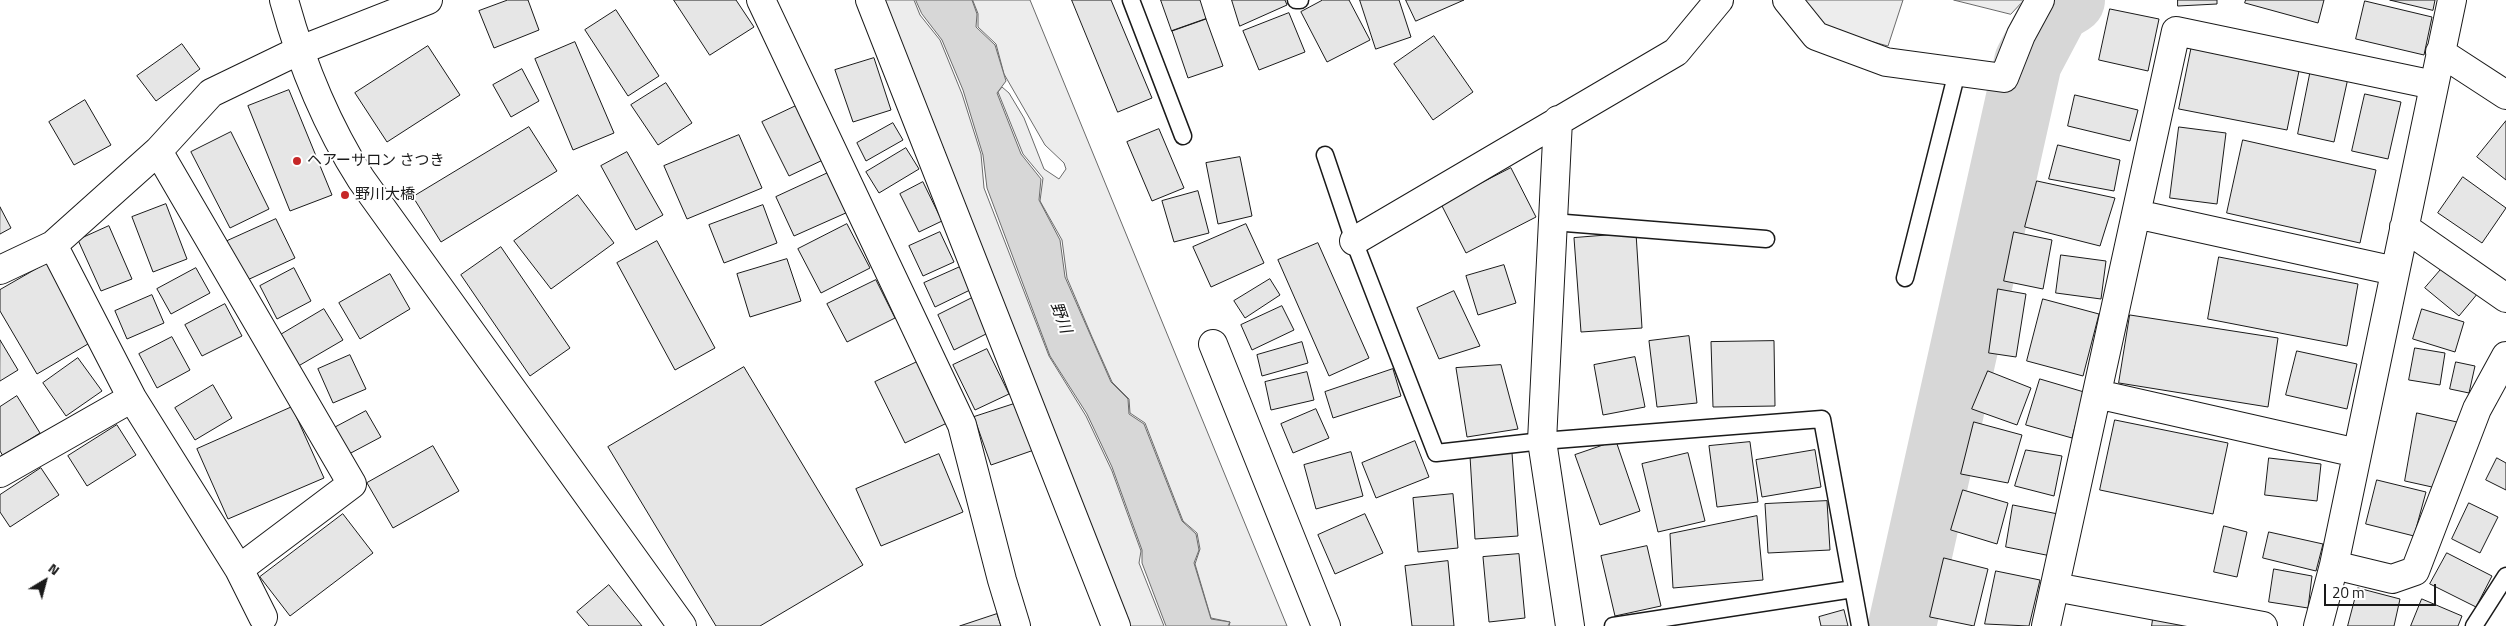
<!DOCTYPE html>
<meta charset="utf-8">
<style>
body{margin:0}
#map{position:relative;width:2506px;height:626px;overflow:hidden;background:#fff;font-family:"Titillium Web",sans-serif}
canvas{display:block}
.north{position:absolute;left:20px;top:556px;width:50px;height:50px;-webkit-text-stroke:4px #fff;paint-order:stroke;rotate:37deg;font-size:14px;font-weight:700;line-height:20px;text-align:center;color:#1a1a1a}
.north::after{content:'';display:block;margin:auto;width:18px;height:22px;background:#1a1a1a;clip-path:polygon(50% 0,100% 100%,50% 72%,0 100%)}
.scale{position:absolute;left:2324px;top:584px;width:112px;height:22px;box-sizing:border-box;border:2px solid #1a1a1a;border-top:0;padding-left:6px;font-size:15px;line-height:18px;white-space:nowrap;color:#1a1a1a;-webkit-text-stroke:4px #fff;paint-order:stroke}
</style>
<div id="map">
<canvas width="2506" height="626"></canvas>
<div class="north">N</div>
<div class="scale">20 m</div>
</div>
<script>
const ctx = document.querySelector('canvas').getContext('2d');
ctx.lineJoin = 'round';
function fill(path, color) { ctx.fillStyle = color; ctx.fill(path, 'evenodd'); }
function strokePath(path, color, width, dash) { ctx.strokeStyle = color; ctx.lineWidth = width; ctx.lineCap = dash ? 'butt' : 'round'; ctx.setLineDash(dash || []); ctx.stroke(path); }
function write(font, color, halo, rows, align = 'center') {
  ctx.font = font + ' "Titillium Web","Noto Sans JP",sans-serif'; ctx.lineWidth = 4; ctx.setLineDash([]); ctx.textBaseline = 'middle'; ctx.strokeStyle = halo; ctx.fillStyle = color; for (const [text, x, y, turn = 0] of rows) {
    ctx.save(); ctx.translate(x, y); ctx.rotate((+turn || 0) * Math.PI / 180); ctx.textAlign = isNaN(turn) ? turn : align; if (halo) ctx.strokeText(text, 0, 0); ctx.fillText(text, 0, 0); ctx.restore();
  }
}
const built = new Path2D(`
 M 879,0 L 914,0 L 920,15 L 940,40 L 962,94 L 981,154 L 984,188 L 1049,356 L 1086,416 L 1112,471 L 1141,551 L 1139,563 L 1164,626 L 1128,626 L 1085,511 Z
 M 973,0 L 1030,0 L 1287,626 L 1229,626 L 1230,622 L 1211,618 L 1195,564 L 1200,549 L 1197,533 L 1183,521 L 1145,423 L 1130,413 L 1129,399 L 1112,382 L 1092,337 L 1067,278 L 1062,240 L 1040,201 L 1043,178 L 1023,154 L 998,92 L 1002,87 L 1009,93 L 1024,118 L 1044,169 L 1059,179 L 1066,169 L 1064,163 L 1045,145 L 1004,74 L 996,44 L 978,27 L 978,14 Z
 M 1804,0 L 1903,0 L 1888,46 L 1822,28 Z
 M 1954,0 L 2024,0 L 2011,14 Z`);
fill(built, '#ededed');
strokePath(built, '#6a6a6a', 1);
const water = new Path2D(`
 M 916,0 L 972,0 L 977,14 L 976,27 L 995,45 L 1006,81 L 997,93 L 1021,154 L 1041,179 L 1039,200 L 1060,240 L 1065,277 L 1111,382 L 1128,399 L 1129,414 L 1144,424 L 1182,521 L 1196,534 L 1199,550 L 1194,563 L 1211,619 L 1230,622 L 1228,626 L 1166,626 L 1142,563 L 1142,550 L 1112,467 L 1087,414 L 1050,356 L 987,188 L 983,155 L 963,90 L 942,40 L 922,14 Z`);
fill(water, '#d7d7d7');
strokePath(water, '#6a6a6a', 1);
strokePath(new Path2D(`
 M 1902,626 L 2028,62 L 2056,9 L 2071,0`), '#d7d7d7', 68);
const building = new Path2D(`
 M 508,0 L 528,0 L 539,30 L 494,48 L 479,11 Z
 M 674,0 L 736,0 L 754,27 L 710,55 Z
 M 1072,0 L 1111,0 L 1152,98 L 1118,112 Z
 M 1161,0 L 1200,0 L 1206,19 L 1172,31 Z
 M 1232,0 L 1285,0 L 1287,5 L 1240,26 Z
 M 1323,0 L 1349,0 L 1370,40 L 1327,62 L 1301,12 Z
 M 1360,0 L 1399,0 L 1411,37 L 1376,49 Z
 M 1406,0 L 1464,0 L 1416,21 Z
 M 2178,0 L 2217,0 L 2217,4 L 2178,6 Z
 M 2246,0 L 2324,0 L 2318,23 L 2245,3 Z
 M 2390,0 L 2435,0 L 2433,10 Z
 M 2365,1 L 2432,17 L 2424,55 L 2356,39 Z
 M 2110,9 L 2159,19 L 2148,71 L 2099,60 Z
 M 616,10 L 659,76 L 628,96 L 585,30 Z
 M 1289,13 L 1305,52 L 1259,70 L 1243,31 Z
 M 1206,19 L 1223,66 L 1188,78 L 1172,31 Z
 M 1434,36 L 1473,92 L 1433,120 L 1394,64 Z
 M 575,42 L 614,133 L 573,150 L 535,59 Z
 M 182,44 L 200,69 L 156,101 L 137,76 Z
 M 2192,45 L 2300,66 L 2287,130 L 2179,109 Z
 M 428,46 L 460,95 L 387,142 L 355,93 Z
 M 874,58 L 891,110 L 853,122 L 835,70 Z
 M 522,69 L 539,101 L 511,117 L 493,85 Z
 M 2311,69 L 2348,78 L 2334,142 L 2298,134 Z
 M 666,83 L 692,123 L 658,145 L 631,105 Z
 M 289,90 L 332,195 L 290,211 L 248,106 Z
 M 2365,94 L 2401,102 L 2388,159 L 2352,151 Z
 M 2075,95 L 2138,110 L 2130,141 L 2068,126 Z
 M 85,100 L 111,145 L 74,165 L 49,122 Z
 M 798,105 L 825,159 L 789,176 L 762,122 Z
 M 2506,121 L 2506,180 L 2477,157 Z
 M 893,123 L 903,140 L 866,161 L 857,143 Z
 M 529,127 L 557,171 L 441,242 L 413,197 Z
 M 2179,127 L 2226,133 L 2217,204 L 2170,198 Z
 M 1159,129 L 1184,188 L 1152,201 L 1127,142 Z
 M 231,132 L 269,209 L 230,228 L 191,152 Z
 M 739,135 L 762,188 L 687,219 L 664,166 Z
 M 2243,140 L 2376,170 L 2360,243 L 2227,213 Z
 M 2058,145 L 2120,160 L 2114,191 L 2049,179 Z
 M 906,148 L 919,169 L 879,193 L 866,172 Z
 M 627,152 L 663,215 L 636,230 L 601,166 Z
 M 1240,157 L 1252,216 L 1218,224 L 1206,163 Z
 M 1511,168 L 1536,217 L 1466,253 L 1441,204 Z
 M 830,172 L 848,212 L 794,236 L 776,197 Z
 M 2463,177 L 2506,208 L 2482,243 L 2438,213 Z
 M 2037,181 L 2115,198 L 2100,246 L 2025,227 Z
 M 923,182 L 942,221 L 919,232 L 900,194 Z
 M 1198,191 L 1209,233 L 1174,242 L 1162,201 Z
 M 578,195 L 614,243 L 551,289 L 514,241 Z
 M 166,204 L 187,259 L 153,272 L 132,217 Z
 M 763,205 L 777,243 L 724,263 L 709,225 Z
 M 0,207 L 11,228 L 0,234 Z
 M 276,219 L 295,258 L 243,282 L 225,242 Z
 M 847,224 L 870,268 L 821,293 L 798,249 Z
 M 1246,224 L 1264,263 L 1211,287 L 1193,247 Z
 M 109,226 L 132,279 L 101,291 L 78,240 Z
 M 940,232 L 954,262 L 923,276 L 909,246 Z
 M 2014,232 L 2052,240 L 2043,289 L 2004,281 Z
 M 1636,233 L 1642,328 L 1581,332 L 1574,238 Z
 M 657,241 L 715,348 L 675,370 L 617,263 Z
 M 1318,243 L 1369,358 L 1329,376 L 1278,260 Z
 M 501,247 L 570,348 L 530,376 L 461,275 Z
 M 2061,255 L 2106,261 L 2101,299 L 2056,293 Z
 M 2219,257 L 2358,284 L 2347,346 L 2208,319 Z
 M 787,259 L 801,301 L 750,317 L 737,274 Z
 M 47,263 L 93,341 L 37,374 L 0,311 L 0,290 Z
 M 1504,265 L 1516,303 L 1478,315 L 1466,276 Z
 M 2444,266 L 2478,293 L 2459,316 L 2425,288 Z
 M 960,267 L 970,290 L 935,307 L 924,283 Z
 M 196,268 L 210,293 L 171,314 L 157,289 Z
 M 294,268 L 311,301 L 277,319 L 260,286 Z
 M 390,274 L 410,309 L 360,339 L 339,303 Z
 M 1270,279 L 1280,295 L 1245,318 L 1234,301 Z
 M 876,280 L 895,318 L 847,342 L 827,304 Z
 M 1998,289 L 2026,294 L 2016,357 L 1989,353 Z
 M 1454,291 L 1480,346 L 1439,359 L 1417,308 Z
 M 152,295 L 164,323 L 127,339 L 115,311 Z
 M 974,297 L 990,332 L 954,350 L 938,315 Z
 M 2043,299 L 2099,314 L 2083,376 L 2027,361 Z
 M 225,304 L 242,336 L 202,356 L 185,325 Z
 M 1282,306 L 1294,330 L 1252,350 L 1241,325 Z
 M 324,309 L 343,340 L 295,368 L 277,337 Z
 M 2422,309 L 2464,322 L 2455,352 L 2413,339 Z
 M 2130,315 L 2278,338 L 2268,407 L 2119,383 Z
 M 1689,336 L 1697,403 L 1657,407 L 1649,341 Z
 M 172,337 L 190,370 L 157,388 L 139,354 Z
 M 0,340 L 18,370 L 0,381 Z
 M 1774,341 L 1775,406 L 1713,407 L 1711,342 Z
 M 1302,342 L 1308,363 L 1262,376 L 1257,355 Z
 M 2415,348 L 2445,353 L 2440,385 L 2409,380 Z
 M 987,349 L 1009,394 L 975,410 L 953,365 Z
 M 2297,351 L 2357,364 L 2347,409 L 2286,395 Z
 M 350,355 L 366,389 L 333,403 L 318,369 Z
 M 1635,357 L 1645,407 L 1603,415 L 1594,365 Z
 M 78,358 L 102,391 L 66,416 L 43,383 Z
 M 917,362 L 947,423 L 905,443 L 875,382 Z
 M 2456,362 L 2475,366 L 2469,393 L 2450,389 Z
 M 1501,365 L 1518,429 L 1467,437 L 1456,368 Z
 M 744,367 L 863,565 L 760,626 L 716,626 L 608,447 Z
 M 1393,369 L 1401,396 L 1333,418 L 1325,392 Z
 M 1988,371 L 2031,388 L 2017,425 L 1972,409 Z
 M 1307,372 L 1314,400 L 1271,410 L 1265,382 Z
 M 2040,379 L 2084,392 L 2072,438 L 2026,425 Z
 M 213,385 L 232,418 L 195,440 L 175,408 Z
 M 17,396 L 40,433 L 3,456 L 0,451 L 0,407 Z
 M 1017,403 L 1034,450 L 991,465 L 974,417 Z
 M 292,407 L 324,478 L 228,519 L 197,449 Z
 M 1316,409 L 1329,438 L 1293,453 L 1281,424 Z
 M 366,411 L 381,437 L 349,454 L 334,428 Z
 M 2417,413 L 2457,422 L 2441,489 L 2405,481 Z
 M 2115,420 L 2228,443 L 2213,514 L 2100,490 Z
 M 1974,422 L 2022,435 L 2008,483 L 1961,474 Z
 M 117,425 L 136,455 L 87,486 L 68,456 Z
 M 1415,441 L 1429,477 L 1376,498 L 1362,463 Z
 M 1616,441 L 1640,511 L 1600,525 L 1575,455 Z
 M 1750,442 L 1758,502 L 1717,507 L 1709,446 Z
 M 433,446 L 459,491 L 393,528 L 367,483 Z
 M 1815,450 L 1821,487 L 1762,497 L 1756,460 Z
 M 2026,450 L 2062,456 L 2054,496 L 2015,486 Z
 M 1351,452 L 1363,496 L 1316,509 L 1304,465 Z
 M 1512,453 L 1518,536 L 1475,539 L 1470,456 Z
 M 1688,453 L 1705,521 L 1658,532 L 1642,464 Z
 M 939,454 L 963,512 L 881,546 L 856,489 Z
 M 2269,458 L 2321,464 L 2317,501 L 2265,495 Z
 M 2497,458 L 2506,463 L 2506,490 L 2486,480 Z
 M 41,468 L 59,495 L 10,527 L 0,512 L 0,495 Z
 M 2377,480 L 2426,492 L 2414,536 L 2366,524 Z
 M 1963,490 L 2008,503 L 1997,544 L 1951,530 Z
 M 1453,494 L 1458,548 L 1418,552 L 1413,498 Z
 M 1827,501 L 1830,550 L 1768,553 L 1765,504 Z
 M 2469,503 L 2498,517 L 2480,553 L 2452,539 Z
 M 2013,505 L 2058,514 L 2051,556 L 2006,547 Z
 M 343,514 L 373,553 L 290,616 L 260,577 Z
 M 1365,514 L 1383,553 L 1335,574 L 1318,535 Z
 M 1757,516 L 1763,580 L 1673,588 L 1670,534 Z
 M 2224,526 L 2247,532 L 2237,577 L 2214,572 Z
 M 2269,532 L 2323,544 L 2316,571 L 2263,558 Z
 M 1647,546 L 1661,606 L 1615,616 L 1601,556 Z
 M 2447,553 L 2492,576 L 2476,607 L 2430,584 Z
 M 1519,554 L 1525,618 L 1489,622 L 1483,557 Z
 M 1944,558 L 1988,569 L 1974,626 L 1930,617 Z
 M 1448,561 L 1454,626 L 1412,626 L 1405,566 Z
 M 2274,569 L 2312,576 L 2308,608 L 2269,602 Z
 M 1996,571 L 2040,580 L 2029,626 L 1985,624 Z
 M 609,585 L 642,626 L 589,626 L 577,612 Z
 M 2358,588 L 2400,599 L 2394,626 L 2348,626 Z
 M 2422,599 L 2462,616 L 2458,626 L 2411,626 Z
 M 1844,610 L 1848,626 L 1821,626 L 1819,617 Z
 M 997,614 L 1001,626 L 960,626 Z
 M 2153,619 L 2198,626 L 2152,626 Z`);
fill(building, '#e6e6e6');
strokePath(building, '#1a1a1a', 1);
const lane = new Path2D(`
 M 1131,0 L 1183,136
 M 1296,0 L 1300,0
 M 1325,155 L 1354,241 L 1436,453 L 1542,441 L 1822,419 L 1860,626
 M 1553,222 L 1766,239
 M 1905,278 L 1957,72
 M 1613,626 L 1853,589
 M 2474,626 L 2506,576`);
const street = new Path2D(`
 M 761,0 L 962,425 L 1002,580 L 1016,626
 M 870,0 L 1116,626
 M 1787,0 L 1816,36 L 1886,62 L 2004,78 L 2021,35 L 2040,0
 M 2440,52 L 2506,95
 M 1558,120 L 1542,441 L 1570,626
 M 158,151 L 352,484 L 239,569
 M 2136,214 L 2395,271
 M 2404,227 L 2506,298
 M 1354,241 L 1676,52 L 1719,0
 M 53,245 L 132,398 L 239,569 L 263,617
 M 0,270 L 53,245 L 158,151 L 211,93 L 298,51 L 428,0
 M 1213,344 L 1326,626
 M 2097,394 L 2357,453
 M 0,473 L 132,398
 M 2334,565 L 2392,579 L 2415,571 L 2477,409 L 2506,356
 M 2055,587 L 2263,626
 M 2046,626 L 2176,31 L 2434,85
 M 2318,626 L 2334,565 L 2452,0`);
const secondary = new Path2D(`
 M 284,0 C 301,62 326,124 361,179 L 682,626`);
strokePath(lane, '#1a1a1a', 19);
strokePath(street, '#1a1a1a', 30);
strokePath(secondary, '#1a1a1a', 30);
strokePath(lane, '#fff', 16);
strokePath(street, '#fff', 28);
strokePath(secondary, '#fff', 28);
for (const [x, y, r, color] of [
 [297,161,5,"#c62828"],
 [345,195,5,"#c62828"]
]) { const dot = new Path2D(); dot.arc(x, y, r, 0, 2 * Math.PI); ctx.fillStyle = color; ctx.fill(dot); strokePath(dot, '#fff', 2); }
write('15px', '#1a1a1a', '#fff', [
 ["ヘアーサロン さつき",307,161],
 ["野川大橋",355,195]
], 'left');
write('italic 16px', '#1a1a1a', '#fff', [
 ["野川",1060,318,70]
]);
</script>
